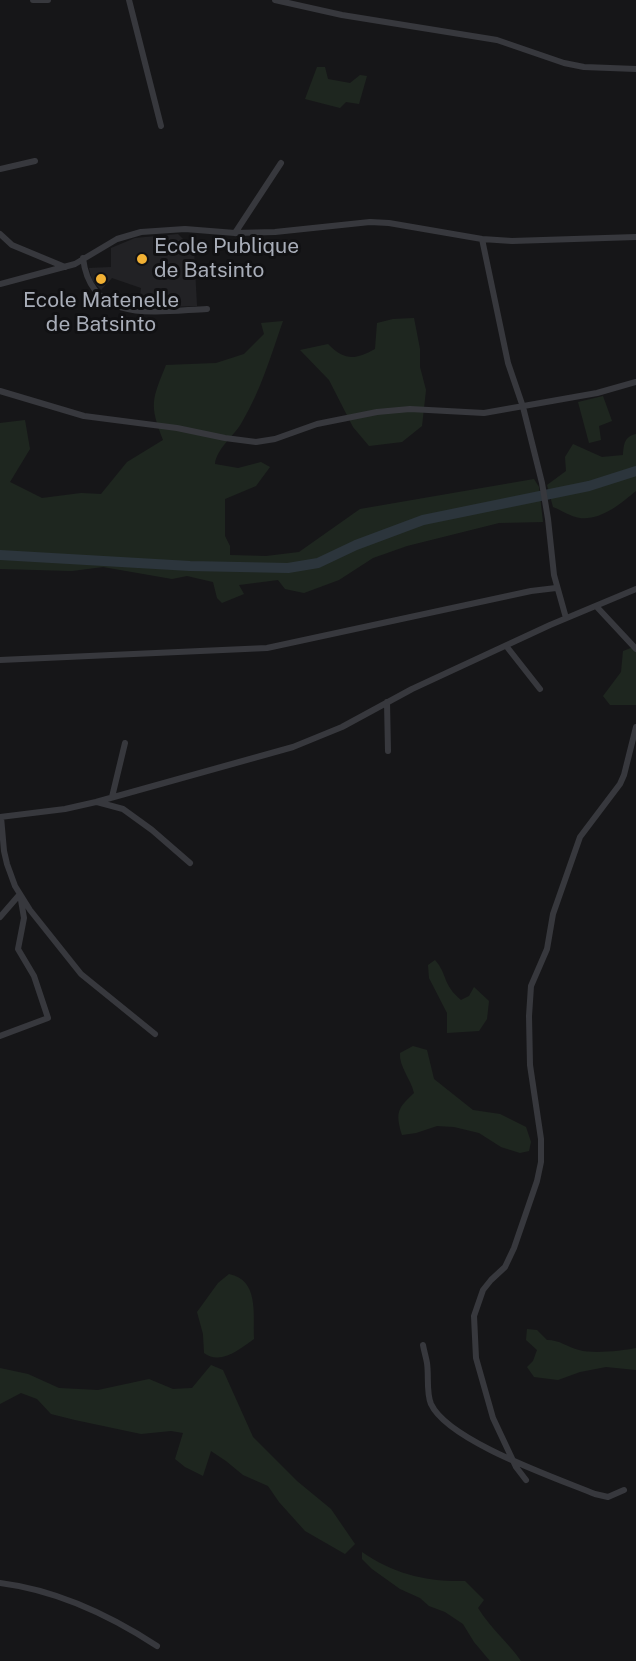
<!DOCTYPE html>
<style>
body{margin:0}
canvas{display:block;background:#161618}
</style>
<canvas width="636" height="1661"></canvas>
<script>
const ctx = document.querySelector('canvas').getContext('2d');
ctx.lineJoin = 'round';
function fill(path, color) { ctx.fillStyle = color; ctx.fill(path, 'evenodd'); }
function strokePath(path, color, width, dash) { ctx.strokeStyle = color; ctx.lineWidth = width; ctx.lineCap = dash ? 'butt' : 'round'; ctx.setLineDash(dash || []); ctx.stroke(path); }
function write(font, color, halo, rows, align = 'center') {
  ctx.font = font + ' "Public Sans",sans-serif'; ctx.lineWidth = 6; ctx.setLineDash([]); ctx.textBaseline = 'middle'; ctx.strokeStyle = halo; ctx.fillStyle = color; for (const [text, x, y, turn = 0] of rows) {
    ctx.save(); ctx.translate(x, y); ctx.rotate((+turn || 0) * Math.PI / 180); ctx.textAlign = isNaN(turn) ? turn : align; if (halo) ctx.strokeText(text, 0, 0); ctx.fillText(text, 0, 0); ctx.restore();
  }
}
fill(new Path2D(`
 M 178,234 L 194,250 L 197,306 L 138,308 L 141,288 L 112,278 L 101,290 L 92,280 L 89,268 L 111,267 L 111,248 L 135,238 Z`), '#222225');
fill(new Path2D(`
 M 317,67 L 325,67 L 328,79 L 350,83 L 360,75 L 367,76 L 359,104 L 346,102 L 340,108 L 305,99 Z
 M 414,318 L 420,349 L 420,367 L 426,390 L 422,426 L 402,442 L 369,446 L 353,427 L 329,380 L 300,350 L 328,344 C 345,361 355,360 375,349 L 377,323 L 393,319 Z
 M 283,321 C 271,355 261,390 242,422 C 235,435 216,449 215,464 L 238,468 L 261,462 L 270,467 L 256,486 L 225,499 L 225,536 L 230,546 L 230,555 L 266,556 L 299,552 L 360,509 L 534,479 L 539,487 L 543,522 L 499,523 L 407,546 L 373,558 L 339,580 L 304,593 L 285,589 L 278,580 L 239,585 L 244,594 L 222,603 L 217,598 L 213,582 L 187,576 L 172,579 L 103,567 L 72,571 L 0,569 L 0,423 L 25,420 L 30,449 L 10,482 L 42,498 L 81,493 L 101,494 L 127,462 L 163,440 C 149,404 152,400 166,365 L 216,363 L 244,354 L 264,334 L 261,323 Z
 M 603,396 L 612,421 L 599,426 L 601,440 L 589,443 L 578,402 Z
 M 636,434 L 636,491 C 620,504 602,520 580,518 C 571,517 561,510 553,507 L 547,485 L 566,471 L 565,457 L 573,444 L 602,457 L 623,455 C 624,444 624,437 636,434 Z
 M 636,646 L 636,705 L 610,705 L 603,696 L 621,672 L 623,651 Z
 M 435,960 C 448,975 442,984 461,1000 L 469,996 L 474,987 L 489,1001 L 487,1019 L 479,1031 L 447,1033 L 447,1013 L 429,978 L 428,965 Z
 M 413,1046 L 427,1050 L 434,1079 L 473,1110 L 500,1114 L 526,1127 L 531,1142 L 529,1151 L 520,1153 L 501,1147 L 479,1133 L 454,1127 L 437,1126 L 416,1133 L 402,1135 C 395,1112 398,1108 414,1093 C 411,1079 399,1067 400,1053 Z
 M 229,1274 C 259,1280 253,1313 254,1339 C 241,1348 221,1366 204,1353 L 203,1334 L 197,1312 L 218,1283 Z
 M 527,1329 L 537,1330 L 547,1340 C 560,1340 567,1347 579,1350 C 592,1354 622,1351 636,1348 L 636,1370 L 606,1367 L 580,1372 L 558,1380 L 534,1377 L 527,1367 L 533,1361 L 537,1350 L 526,1340 Z
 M 211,1365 L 223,1370 L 253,1437 L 297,1481 L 331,1509 L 355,1544 L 345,1554 L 305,1531 L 279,1502 L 268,1486 L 243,1475 L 226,1461 L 211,1451 L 203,1476 L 185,1467 L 175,1459 L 183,1433 L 171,1431 L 141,1434 L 75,1420 L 51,1414 L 37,1399 L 21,1393 L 0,1404 L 0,1368 L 28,1374 L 59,1388 L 98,1390 L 149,1379 L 173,1389 L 192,1388 Z
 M 362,1552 C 394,1574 426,1582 465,1581 L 484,1600 L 478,1608 C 491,1629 507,1641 521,1661 L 490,1661 L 474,1642 L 463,1624 L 445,1612 L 429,1606 L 420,1598 L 400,1589 L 372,1569 L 362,1559 Z`), '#1e261f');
strokePath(new Path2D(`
 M 0,555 L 190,566 L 288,568 L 318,563 L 356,545 L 423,520 L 589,486 L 636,471`), '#2c353c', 10);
strokePath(new Path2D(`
 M 33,0 L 48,0
 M 129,0 L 161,126
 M 275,0 L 342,15 L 497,40 L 564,63 L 584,67 L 636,69
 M 0,169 L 35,161
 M 235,233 L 281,163
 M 0,234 L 12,245 L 65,267
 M 482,239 L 508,363 L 523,407 L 542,483 L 548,519 L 554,575 L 566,618
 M 83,258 C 91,325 158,311 207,309
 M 0,284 L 75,264 L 117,239 L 141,232 L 185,229 L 235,233 L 275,232 L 370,222 L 389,223 L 482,239 L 512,241 L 636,237
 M 0,391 L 84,416 L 177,428 L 225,438 L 256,442 L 275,439 L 317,424 L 377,412 L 410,409 L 484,413 L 597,393 L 636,382
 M 596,606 L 636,649
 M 507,647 L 540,689
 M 0,660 L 267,648 L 531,591 L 556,588
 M 387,702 L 388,751
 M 112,797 L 125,743
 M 97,802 L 123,809 L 152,830 L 190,863
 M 0,817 L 65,809 L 96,802 L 293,747 L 342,727 L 412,689 L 550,625 L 636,589
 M 1,817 L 4,851 L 7,864 L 15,886 L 30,910 L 81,974 L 155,1034
 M 0,917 L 20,894 L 24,918 L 18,949 L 34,976 L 48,1018 L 0,1036
 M 423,1345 C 424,1351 426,1357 427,1363 C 429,1376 426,1392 431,1404 C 448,1441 556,1478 595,1494 L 608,1497 L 624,1490
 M 526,1480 L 516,1467 L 493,1418 L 476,1358 L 474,1316 L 483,1290 L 491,1280 L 505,1267 L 514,1248 L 537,1181 L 541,1162 L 541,1139 L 530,1065 L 529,1016 L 531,986 L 547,949 L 553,914 L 580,837 L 620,784 L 624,775 L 636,727
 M 0,1583 C 56,1590 111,1616 157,1646`), '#37383d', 6);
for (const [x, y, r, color] of [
 [142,259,6,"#f2b134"],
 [101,279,6,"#f2b134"]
]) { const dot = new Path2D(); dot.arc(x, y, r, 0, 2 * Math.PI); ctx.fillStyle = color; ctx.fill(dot); strokePath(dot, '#111113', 2); }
write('21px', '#a8adb8', '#111113', [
 ["Ecole Publique",154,247],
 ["de Batsinto",154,271],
 ["Ecole Matenelle",101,301,"center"],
 ["de Batsinto",101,325,"center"]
], 'left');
</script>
